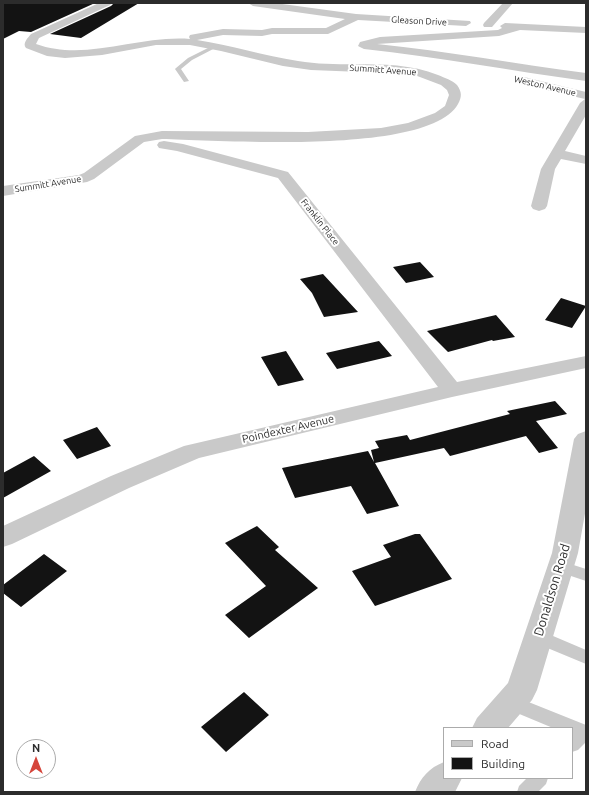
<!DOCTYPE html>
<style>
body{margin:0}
#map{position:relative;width:589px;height:795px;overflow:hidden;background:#fff;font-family:Ubuntu,sans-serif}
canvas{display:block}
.frame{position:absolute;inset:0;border:4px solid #2c2c2c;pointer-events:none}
.legend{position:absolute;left:443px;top:727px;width:130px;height:52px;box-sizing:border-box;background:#fff;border:1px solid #ababab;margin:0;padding:5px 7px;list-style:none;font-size:12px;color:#2c2c2c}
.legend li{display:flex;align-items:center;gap:8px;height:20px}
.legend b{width:20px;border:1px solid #ababab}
.north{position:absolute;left:16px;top:739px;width:40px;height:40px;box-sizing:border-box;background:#fff;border:1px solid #ababab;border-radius:50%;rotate:0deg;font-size:11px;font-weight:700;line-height:16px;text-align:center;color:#2c2c2c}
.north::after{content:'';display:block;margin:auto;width:14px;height:18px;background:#d5453b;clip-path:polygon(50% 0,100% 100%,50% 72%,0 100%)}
</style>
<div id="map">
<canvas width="589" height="795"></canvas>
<div class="frame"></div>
<ul class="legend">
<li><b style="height:5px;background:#c9c9c9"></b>Road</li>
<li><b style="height:11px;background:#131313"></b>Building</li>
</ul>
<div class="north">N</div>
</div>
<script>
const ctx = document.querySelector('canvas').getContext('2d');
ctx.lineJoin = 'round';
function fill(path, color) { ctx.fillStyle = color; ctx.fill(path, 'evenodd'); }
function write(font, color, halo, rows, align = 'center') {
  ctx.font = font + ' Ubuntu,sans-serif'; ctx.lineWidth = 4; ctx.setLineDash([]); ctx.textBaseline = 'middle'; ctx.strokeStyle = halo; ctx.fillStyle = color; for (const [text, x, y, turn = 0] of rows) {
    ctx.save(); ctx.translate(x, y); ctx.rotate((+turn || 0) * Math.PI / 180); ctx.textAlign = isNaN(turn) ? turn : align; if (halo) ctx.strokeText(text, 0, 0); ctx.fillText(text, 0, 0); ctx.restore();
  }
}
fill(new Path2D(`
 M 3,3 L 95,3 L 31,32 L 19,31 L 3,39 Z
 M 114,3 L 139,3 L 81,38 L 50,34 L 111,6 Z
 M 420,262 L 434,277 L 406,283 L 393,267 Z
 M 323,274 L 358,312 L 324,317 L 312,293 L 300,279 Z
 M 561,298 L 586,306 L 572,328 L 545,320 Z
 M 496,315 L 515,337 L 493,341 L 492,340 L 448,352 L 427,331 Z
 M 379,341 L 392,356 L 337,369 L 326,353 Z
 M 286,351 L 304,380 L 278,386 L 261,357 Z
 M 555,401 L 567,414 L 536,421 L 558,448 L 539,453 L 526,436 L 450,456 L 444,448 L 375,463 L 399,506 L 367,514 L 351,486 L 295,498 L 282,468 L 368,451 L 374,462 L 371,450 L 379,448 L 375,441 L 407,435 L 410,440 L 510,414 L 507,411 Z
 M 97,427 L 111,446 L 77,459 L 63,440 Z
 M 34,456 L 51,471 L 3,498 L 3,473 Z
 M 257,526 L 279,547 L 275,550 L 318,588 L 249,638 L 225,615 L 266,586 L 225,543 Z
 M 415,534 L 420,534 L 452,579 L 375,606 L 352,571 L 391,557 L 383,545 Z
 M 44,554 L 67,571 L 21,607 L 3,593 L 3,585 Z
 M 244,692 L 269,715 L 226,752 L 201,727 Z`), '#131313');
fill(new Path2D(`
 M 214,45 L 219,46 L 192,60 L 181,69 L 189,81 L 184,82 L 175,69 L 176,68 L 188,58 Z
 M 561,561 L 586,569 L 586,581 L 556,571 L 554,567 L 556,563 Z
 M 539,630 L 586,650 L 586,664 L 533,642 L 531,637 L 533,632 Z
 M 511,695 L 586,725 L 586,742 L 578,750 L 572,752 L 572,728 L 553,728 L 505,708 L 502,703 L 505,698 Z
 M 527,778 L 548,778 L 546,784 L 538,792 L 517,792 L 519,786 Z`), '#c9c9c9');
fill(new Path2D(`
 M 99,3 L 112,3 L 110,5 L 39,38 L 36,44 C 86,62 138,35 190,39 L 189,37 L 190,35 L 223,29 L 262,30 L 272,28 L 326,28 L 345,19 L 253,6 L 248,3 L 275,3 L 356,14 L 470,21 L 471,23 L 466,26 L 358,20 L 328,34 L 272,34 L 262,36 L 223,35 L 197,40 C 231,45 264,56 298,61 C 344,69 394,57 438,75 C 445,78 452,80 457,85 C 462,92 462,97 458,104 C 429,156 219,140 162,139 L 144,142 L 94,179 L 87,182 L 3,196 L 3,186 L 79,175 L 84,173 L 135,136 L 162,131 L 308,132 L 381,128 L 408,123 L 435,113 L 445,106 L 449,95 L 447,90 L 441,85 L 412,74 L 311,70 L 283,66 L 221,51 L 190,45 L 156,45 L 102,55 L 65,58 L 47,56 L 26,48 C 22,43 28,38 31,34 Z
 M 503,3 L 513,3 L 492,27 L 484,27 L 483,25 L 484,23 Z
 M 505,23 L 586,27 L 586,33 L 520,30 L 499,36 L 377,44 C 447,51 516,64 586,73 L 586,81 C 512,71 438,57 364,49 L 358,46 L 360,42 L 380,37 L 498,30 L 502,28 L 500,26 Z
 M 520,76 L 586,92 L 586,115 L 565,151 L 586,156 L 586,164 L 561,159 L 555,169 L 547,206 L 545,209 L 539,211 L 533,209 L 531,206 L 541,169 L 580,103 L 585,99 L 516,83 L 514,80 L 516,77 Z
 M 164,141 L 183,144 L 288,172 L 457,382 L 586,356 L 586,368 L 452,397 L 199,458 L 129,488 L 12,544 L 3,547 L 3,526 L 111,476 L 184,446 L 438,387 L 278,178 L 177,151 L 159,148 L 157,145 L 159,142 Z
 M 586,431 L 586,508 L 578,553 L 537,690 L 532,700 L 508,728 L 472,728 L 477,718 L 508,683 L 552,553 L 574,439 L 578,434 Z
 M 444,762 L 444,778 L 462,778 L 455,792 L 415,792 C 421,777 429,768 444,762 Z`), '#c9c9c9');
write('9px', '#2c2c2c', '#fff', [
 ["Gleason Drive",419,21,3],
 ["Summitt Avenue",383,70,4],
 ["Weston Avenue",545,86,13],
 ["Summitt Avenue",48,184,-9],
 ["Franklin Place",320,222,52]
]);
write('11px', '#2c2c2c', '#fff', [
 ["Poindexter Avenue",288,429,-13]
]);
write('13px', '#2c2c2c', '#fff', [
 ["Donaldson Road",552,590,-73]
]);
</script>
